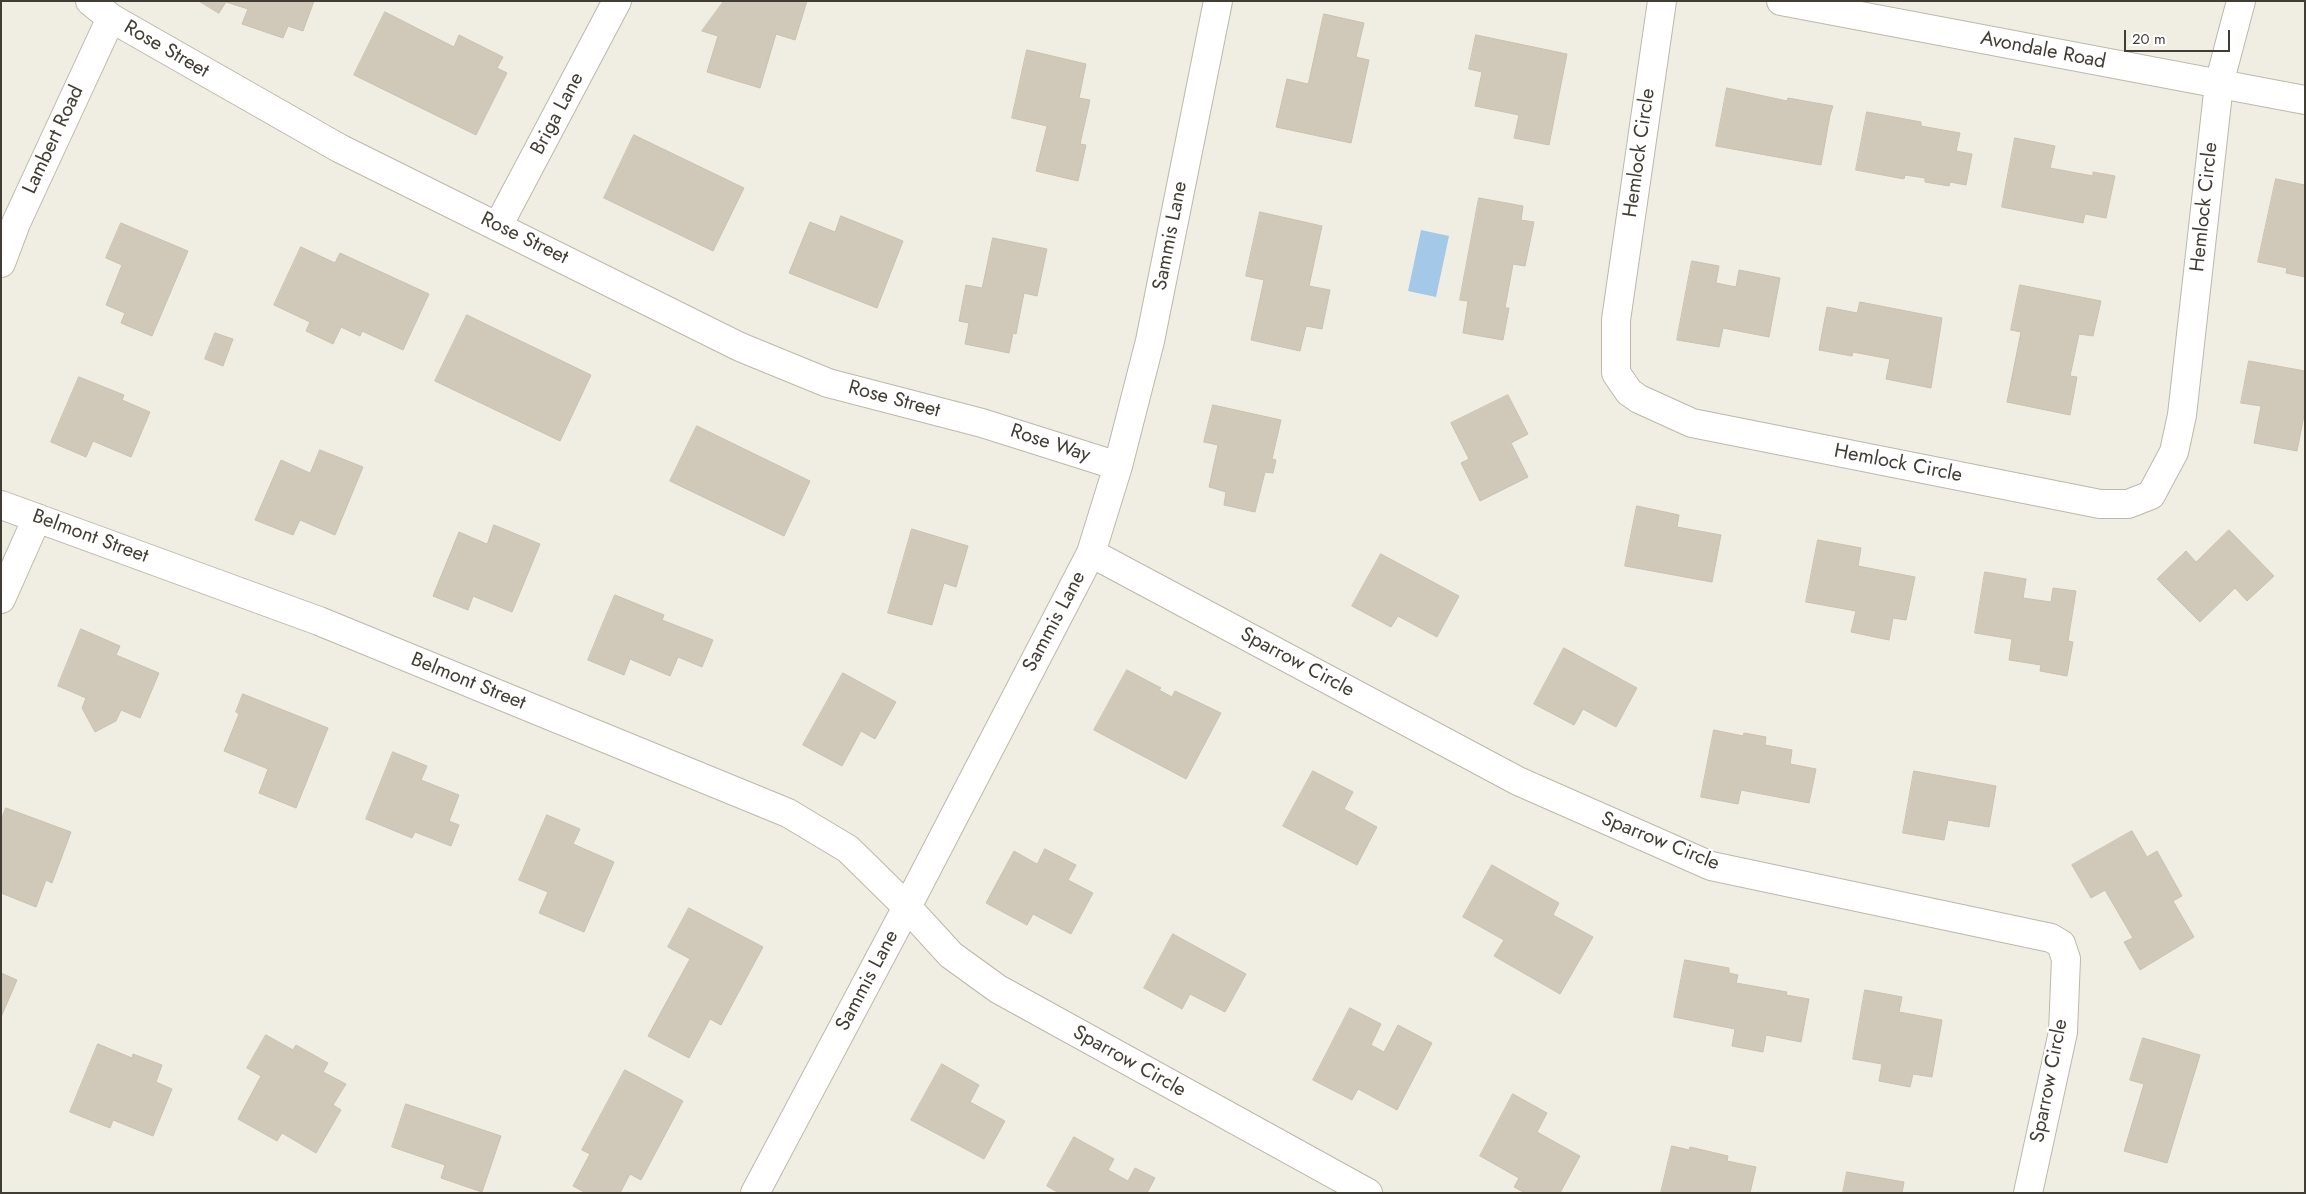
<!DOCTYPE html>
<style>
body{margin:0}
#map{position:relative;width:2306px;height:1194px;overflow:hidden;background:#f0ede3;font-family:Jost,sans-serif}
canvas{display:block}
.frame{position:absolute;inset:0;border:2px solid #413d34;pointer-events:none}
.scale{position:absolute;left:2124px;top:30px;width:106px;height:22px;box-sizing:border-box;border:2px solid #413d34;border-top:0;padding-left:6px;font-size:15px;line-height:18px;white-space:nowrap;color:#413d34;-webkit-text-stroke:4px #fff;paint-order:stroke}
</style>
<div id="map">
<canvas width="2306" height="1194"></canvas>
<div class="frame"></div>
<div class="scale">20 m</div>
</div>
<script>
const ctx = document.querySelector('canvas').getContext('2d');
ctx.lineJoin = 'round';
function fill(path, color) { ctx.fillStyle = color; ctx.fill(path, 'evenodd'); }
function strokePath(path, color, width, dash) { ctx.strokeStyle = color; ctx.lineWidth = width; ctx.lineCap = dash ? 'butt' : 'round'; ctx.setLineDash(dash || []); ctx.stroke(path); }
function write(font, color, halo, rows, align = 'center') {
  ctx.font = font + ' Jost,sans-serif'; ctx.lineWidth = 4.5; ctx.setLineDash([]); ctx.textBaseline = 'middle'; ctx.strokeStyle = halo; ctx.fillStyle = color; for (const [text, x, y, turn = 0] of rows) {
    ctx.save(); ctx.translate(x, y); ctx.rotate((+turn || 0) * Math.PI / 180); ctx.textAlign = isNaN(turn) ? turn : align; if (halo) ctx.strokeText(text, 0, 0); ctx.fillText(text, 0, 0); ctx.restore();
  }
}
fill(new Path2D(`
 M 1421,230 L 1449,236 L 1436,297 L 1408,291 Z`), '#a4c8e8');
const building = new Path2D(`
 M 199,1 L 314,1 L 303,31 L 288,26 L 283,38 L 242,24 L 248,9 L 226,2 L 219,13 Z
 M 724,1 L 807,1 L 795,40 L 776,34 L 760,88 L 707,72 L 718,36 L 702,31 Z
 M 385,12 L 454,47 L 459,35 L 503,57 L 497,68 L 507,73 L 476,135 L 354,75 Z
 M 1324,14 L 1364,23 L 1356,57 L 1369,60 L 1351,143 L 1276,127 L 1287,79 L 1308,84 Z
 M 1476,35 L 1567,54 L 1549,145 L 1514,138 L 1519,115 L 1475,106 L 1482,72 L 1469,69 Z
 M 1027,50 L 1086,64 L 1079,98 L 1090,100 L 1080,144 L 1086,145 L 1078,181 L 1036,171 L 1047,126 L 1012,118 Z
 M 1727,88 L 1787,101 L 1788,98 L 1833,106 L 1830,115 L 1821,165 L 1716,146 Z
 M 1867,112 L 1921,122 L 1921,126 L 1960,133 L 1956,151 L 1972,154 L 1966,185 L 1950,182 L 1949,186 L 1925,182 L 1925,178 L 1905,175 L 1904,179 L 1856,170 Z
 M 634,135 L 744,188 L 713,251 L 604,198 Z
 M 2015,138 L 2055,146 L 2050,168 L 2093,176 L 2093,172 L 2115,176 L 2106,218 L 2085,214 L 2083,223 L 2002,207 Z
 M 2276,179 L 2305,185 L 2305,277 L 2286,273 L 2287,268 L 2258,262 Z
 M 1479,198 L 1523,206 L 1521,220 L 1534,222 L 1525,266 L 1513,264 L 1505,308 L 1509,308 L 1503,340 L 1463,333 L 1468,301 L 1460,300 Z
 M 1260,212 L 1322,226 L 1309,286 L 1330,290 L 1322,329 L 1306,326 L 1300,351 L 1251,340 L 1264,280 L 1246,276 Z
 M 841,216 L 903,241 L 877,308 L 789,273 L 810,222 L 835,232 Z
 M 121,223 L 188,251 L 152,336 L 121,323 L 125,313 L 106,305 L 122,265 L 106,258 Z
 M 993,238 L 1047,249 L 1037,296 L 1024,293 L 1016,334 L 1013,333 L 1009,353 L 965,344 L 969,323 L 959,321 L 966,285 L 982,288 Z
 M 301,247 L 335,263 L 340,253 L 429,294 L 403,350 L 362,331 L 360,336 L 341,327 L 333,344 L 306,331 L 310,322 L 274,305 Z
 M 1692,261 L 1719,266 L 1716,283 L 1736,287 L 1739,270 L 1780,278 L 1769,337 L 1723,328 L 1719,347 L 1677,340 Z
 M 2020,285 L 2101,301 L 2093,336 L 2079,334 L 2070,376 L 2077,377 L 2070,415 L 2007,402 L 2021,332 L 2011,330 Z
 M 1860,302 L 1942,318 L 1931,388 L 1886,379 L 1890,359 L 1853,352 L 1852,356 L 1819,350 L 1827,307 L 1857,313 Z
 M 467,315 L 591,375 L 560,441 L 435,381 Z
 M 215,333 L 233,339 L 223,366 L 205,359 Z
 M 2249,361 L 2305,371 L 2305,410 L 2297,451 L 2254,443 L 2261,406 L 2241,403 Z
 M 79,377 L 124,395 L 122,400 L 150,412 L 131,457 L 93,441 L 86,457 L 51,442 Z
 M 1508,395 L 1528,434 L 1511,443 L 1528,477 L 1480,501 L 1461,463 L 1469,459 L 1451,423 Z
 M 1213,405 L 1281,420 L 1272,459 L 1276,460 L 1273,473 L 1265,472 L 1255,512 L 1224,505 L 1226,492 L 1209,487 L 1218,445 L 1204,442 Z
 M 697,426 L 810,481 L 784,536 L 670,481 Z
 M 320,450 L 363,467 L 335,535 L 300,520 L 293,535 L 255,520 L 281,460 L 310,473 Z
 M 1637,506 L 1679,515 L 1677,527 L 1721,535 L 1712,582 L 1625,566 Z
 M 494,525 L 540,544 L 512,612 L 473,596 L 468,610 L 433,596 L 459,532 L 487,544 Z
 M 912,529 L 968,546 L 956,587 L 944,583 L 932,625 L 888,613 Z
 M 2229,530 L 2274,576 L 2247,601 L 2235,588 L 2200,622 L 2157,579 L 2186,551 L 2196,562 Z
 M 1818,540 L 1861,548 L 1858,566 L 1915,577 L 1906,620 L 1893,618 L 1889,640 L 1851,632 L 1856,611 L 1806,602 Z
 M 1381,554 L 1459,596 L 1437,637 L 1398,616 L 1391,627 L 1352,606 Z
 M 1985,572 L 2026,579 L 2023,598 L 2051,602 L 2053,588 L 2076,591 L 2068,641 L 2073,642 L 2067,676 L 2040,671 L 2041,665 L 2009,660 L 2012,639 L 1975,633 Z
 M 615,595 L 664,615 L 662,620 L 713,640 L 702,667 L 678,657 L 670,676 L 630,659 L 624,675 L 588,660 Z
 M 81,629 L 120,646 L 116,655 L 159,673 L 140,718 L 121,710 L 116,721 L 95,732 L 82,708 L 86,698 L 58,686 Z
 M 1564,648 L 1637,688 L 1616,727 L 1583,709 L 1574,725 L 1534,704 Z
 M 1127,670 L 1161,688 L 1159,690 L 1172,697 L 1175,691 L 1221,713 L 1186,779 L 1094,730 Z
 M 843,673 L 896,702 L 875,739 L 861,731 L 842,766 L 803,745 Z
 M 243,694 L 328,728 L 296,808 L 259,793 L 268,769 L 224,751 L 239,714 L 236,712 Z
 M 1714,730 L 1743,736 L 1744,733 L 1766,737 L 1765,745 L 1792,750 L 1790,764 L 1816,769 L 1809,803 L 1741,790 L 1738,804 L 1701,797 Z
 M 393,752 L 427,766 L 421,780 L 459,795 L 449,821 L 459,825 L 451,846 L 415,832 L 412,838 L 366,819 Z
 M 1313,771 L 1353,792 L 1344,809 L 1377,827 L 1357,865 L 1283,826 Z
 M 1914,771 L 1996,786 L 1989,827 L 1948,820 L 1944,840 L 1903,833 Z
 M 6,808 L 71,832 L 52,883 L 46,880 L 36,907 L 1,893 L 1,854 L 3,848 L 1,847 L 1,821 Z
 M 547,815 L 580,829 L 573,844 L 614,862 L 584,932 L 539,913 L 548,892 L 519,880 Z
 M 2132,831 L 2147,857 L 2157,851 L 2182,896 L 2173,901 L 2194,937 L 2140,970 L 2124,942 L 2133,938 L 2105,890 L 2091,898 L 2072,865 Z
 M 1045,849 L 1076,865 L 1068,880 L 1093,893 L 1071,934 L 1033,914 L 1027,925 L 986,903 L 1014,851 L 1037,864 Z
 M 1492,865 L 1559,903 L 1553,915 L 1593,937 L 1560,994 L 1494,956 L 1504,940 L 1463,917 Z
 M 689,908 L 763,947 L 721,1025 L 710,1019 L 689,1058 L 648,1036 L 690,959 L 668,947 Z
 M 1173,934 L 1246,974 L 1225,1012 L 1190,994 L 1182,1009 L 1144,988 Z
 M 1685,960 L 1729,968 L 1729,973 L 1738,975 L 1736,983 L 1787,992 L 1786,995 L 1809,999 L 1801,1042 L 1766,1035 L 1763,1052 L 1732,1046 L 1735,1029 L 1674,1017 Z
 M 1,973 L 17,980 L 1,1017 Z
 M 1865,990 L 1902,997 L 1899,1012 L 1942,1020 L 1932,1077 L 1913,1074 L 1910,1087 L 1879,1081 L 1882,1064 L 1853,1059 Z
 M 1350,1008 L 1381,1024 L 1371,1045 L 1384,1052 L 1398,1025 L 1432,1043 L 1397,1110 L 1358,1089 L 1352,1100 L 1313,1080 Z
 M 266,1035 L 293,1050 L 296,1045 L 328,1063 L 323,1072 L 346,1084 L 333,1105 L 341,1110 L 316,1153 L 282,1133 L 277,1141 L 238,1119 L 261,1076 L 247,1068 Z
 M 2143,1038 L 2200,1055 L 2167,1163 L 2124,1151 L 2144,1084 L 2130,1080 Z
 M 98,1044 L 132,1058 L 133,1054 L 162,1065 L 156,1082 L 172,1089 L 153,1136 L 113,1120 L 110,1128 L 70,1112 Z
 M 942,1064 L 979,1085 L 970,1102 L 1005,1121 L 984,1159 L 911,1120 Z
 M 625,1070 L 683,1101 L 641,1180 L 630,1174 L 620,1193 L 586,1193 L 573,1186 L 590,1154 L 582,1150 Z
 M 1513,1094 L 1547,1113 L 1537,1132 L 1580,1156 L 1560,1193 L 1525,1193 L 1514,1187 L 1519,1178 L 1480,1156 Z
 M 406,1104 L 501,1136 L 482,1192 L 441,1178 L 445,1165 L 392,1147 Z
 M 1074,1137 L 1114,1159 L 1108,1170 L 1128,1181 L 1135,1168 L 1155,1178 L 1147,1193 L 1059,1193 L 1047,1186 Z
 M 1672,1146 L 1689,1150 L 1690,1147 L 1728,1156 L 1727,1161 L 1756,1167 L 1750,1193 L 1661,1193 Z
 M 1847,1172 L 1904,1182 L 1902,1193 L 1843,1193 Z`);
fill(building, '#d0c9ba');
strokePath(building, '#cac1ae', 1);
const street = new Path2D(`
 M 90,1 L 111,18 L 339,148 L 740,347 L 828,383 L 982,423 L 1118,466
 M 1662,1 L 1616,320 L 1616,373 L 1629,392 L 1639,399 L 1692,423 L 2100,504 L 2128,504 L 2151,495 L 2174,452 L 2182,415 L 2219,84 L 2241,1
 M 1781,1 L 2305,100
 M 498,226 L 617,1
 M 1,263 L 16,223 L 111,18
 M 1,505 L 319,621 L 788,813 L 848,849 L 907,907 L 951,955 L 998,989 L 1368,1193
 M 1091,553 L 1518,781 L 1711,866 L 2051,938 L 2061,944 L 2066,959 L 2063,1032 L 2028,1193
 M 1,599 L 37,518
 M 755,1193 L 907,907 L 1091,553 L 1118,466 L 1150,341 L 1218,1`);
strokePath(street, '#bdb8aa', 30);
strokePath(street, '#fff', 28);
write('20px', '#413d34', '#fff', [
 ["Rose Street",166,50,30],
 ["Avondale Road",2043,51,11],
 ["Briga Lane",558,114,-62],
 ["Lambert Road",54,140,-65],
 ["Hemlock Circle",1640,153,-82],
 ["Hemlock Circle",2205,207,-84],
 ["Sammis Lane",1171,236,-79],
 ["Rose Street",524,239,26],
 ["Rose Street",894,400,15],
 ["Rose Way",1050,444,18],
 ["Hemlock Circle",1898,464,11],
 ["Belmont Street",90,537,20],
 ["Sammis Lane",1055,622,-62],
 ["Sparrow Circle",1297,663,28],
 ["Belmont Street",468,682,22],
 ["Sparrow Circle",1660,842,22],
 ["Sammis Lane",868,981,-62],
 ["Sparrow Circle",1129,1062,29],
 ["Sparrow Circle",2050,1081,-79]
]);
</script>
